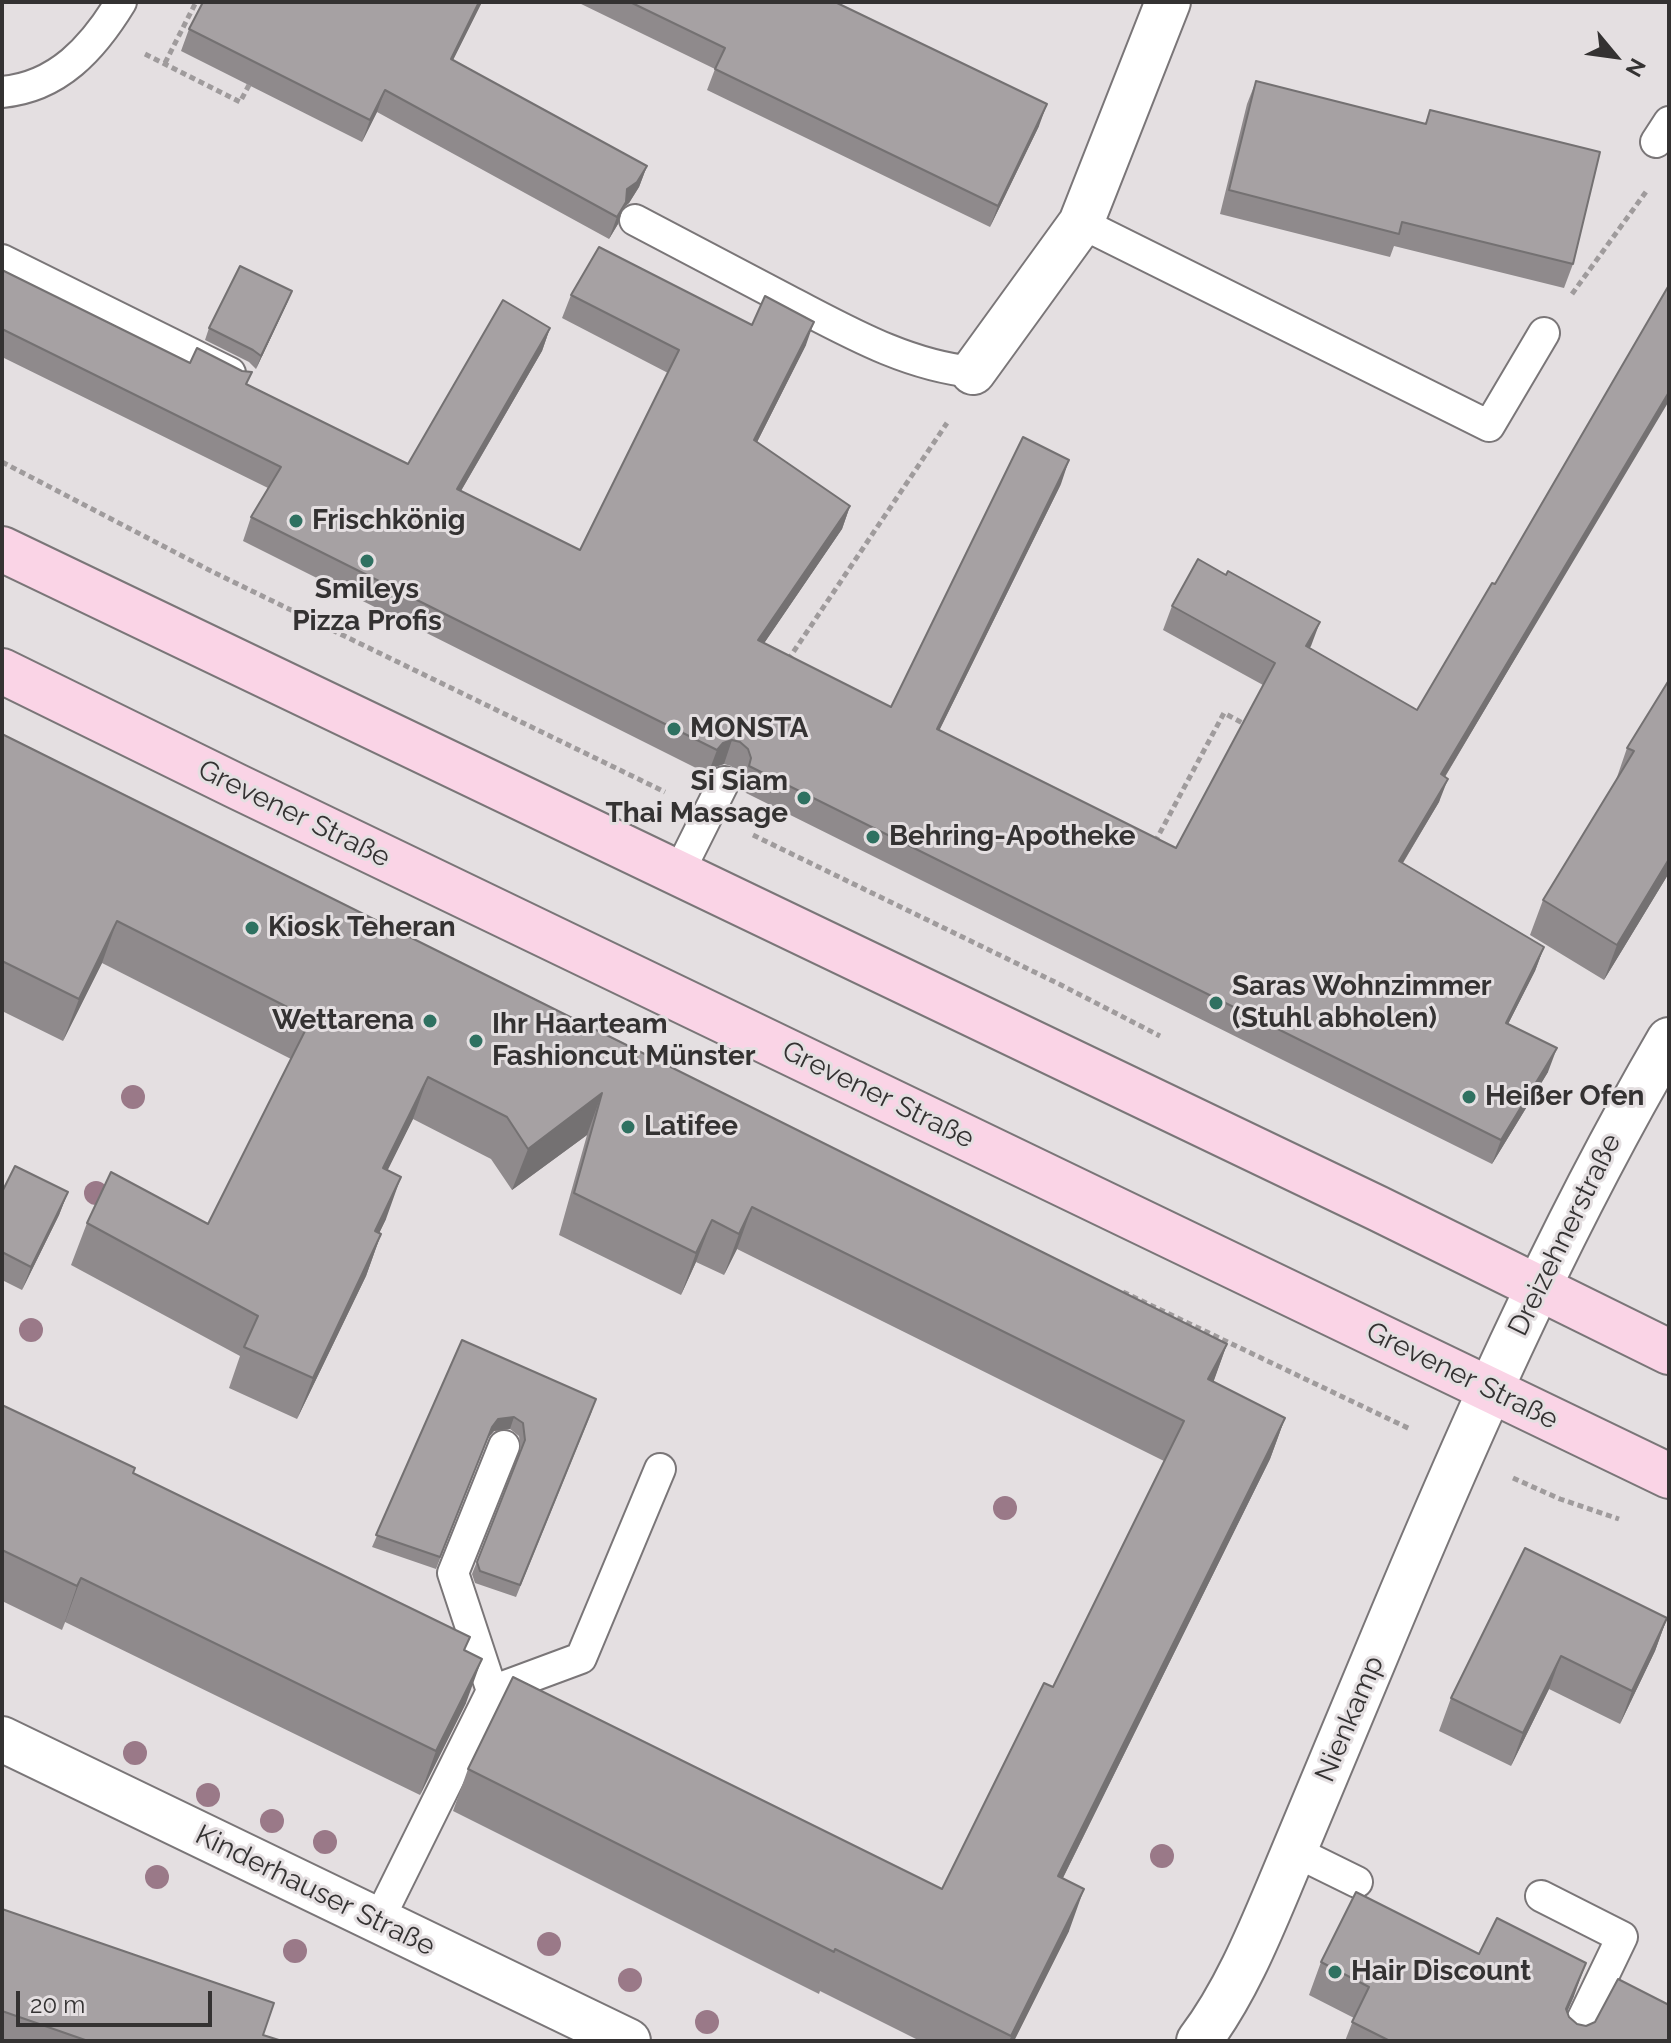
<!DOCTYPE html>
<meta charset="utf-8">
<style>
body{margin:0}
#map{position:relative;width:1671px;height:2043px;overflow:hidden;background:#e4dfe1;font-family:Raleway,sans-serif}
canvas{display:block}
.frame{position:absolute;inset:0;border:4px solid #343232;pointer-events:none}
.north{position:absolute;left:1575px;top:16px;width:80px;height:80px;-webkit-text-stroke:6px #e4dfe1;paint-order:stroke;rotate:119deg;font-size:22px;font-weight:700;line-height:32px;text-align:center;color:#343232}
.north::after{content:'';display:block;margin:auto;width:28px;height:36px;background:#343232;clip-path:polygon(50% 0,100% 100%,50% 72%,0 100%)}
.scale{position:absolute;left:16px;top:1991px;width:196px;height:36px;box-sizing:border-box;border:4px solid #343232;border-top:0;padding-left:10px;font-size:24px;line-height:28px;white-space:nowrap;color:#343232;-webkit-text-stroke:6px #e4dfe1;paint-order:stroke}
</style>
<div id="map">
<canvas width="1671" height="2043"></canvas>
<div class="frame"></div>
<div class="north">N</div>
<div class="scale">20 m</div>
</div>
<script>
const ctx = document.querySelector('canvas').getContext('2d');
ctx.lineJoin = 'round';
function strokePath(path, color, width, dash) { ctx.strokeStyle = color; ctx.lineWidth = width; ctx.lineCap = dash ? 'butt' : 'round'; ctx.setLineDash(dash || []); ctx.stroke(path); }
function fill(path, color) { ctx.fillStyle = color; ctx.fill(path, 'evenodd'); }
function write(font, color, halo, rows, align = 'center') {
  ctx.font = font + ' Raleway,sans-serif'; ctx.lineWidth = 6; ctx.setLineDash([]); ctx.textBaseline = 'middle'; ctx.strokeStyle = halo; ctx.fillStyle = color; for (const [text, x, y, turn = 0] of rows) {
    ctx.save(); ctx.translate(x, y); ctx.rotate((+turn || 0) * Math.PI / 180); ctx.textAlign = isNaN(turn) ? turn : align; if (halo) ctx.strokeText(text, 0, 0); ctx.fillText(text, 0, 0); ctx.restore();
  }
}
const service = new Path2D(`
 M 2,92 C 58,87 93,48 121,2
 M 1656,142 L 1669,122
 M 635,220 C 686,247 736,273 787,300 C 847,331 905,365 973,372
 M 1081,223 L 1489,426 L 1544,333
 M 2,260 L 230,373
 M 678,874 L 724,782
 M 492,1691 L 453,1573 L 504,1446
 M 1294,1851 L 1357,1882
 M 1541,1896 L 1622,1937 L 1572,2041
 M 378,1921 L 492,1691 L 581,1658 L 660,1469`);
const minor = new Path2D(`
 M 973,372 L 1081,223 L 1168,2
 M 2,1739 L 628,2041
 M 1199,2041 C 1236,1992 1260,1932 1284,1875 C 1314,1804 1344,1733 1373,1662 C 1461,1450 1553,1239 1669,1040`);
const secondary = new Path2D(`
 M 2,549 L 1377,1208 L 1669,1352
 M 2,671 L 236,786 L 1669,1476`);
strokePath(service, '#7a7678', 34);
strokePath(minor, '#7a7678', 48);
strokePath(secondary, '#7a7678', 48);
strokePath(new Path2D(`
 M 145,54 L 240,102 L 249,85
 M 165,63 L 196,2
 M 1572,294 L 1648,189
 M 2,462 L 211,571 L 665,792
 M 788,660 L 947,423
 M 753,835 L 1061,985 L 1160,1036
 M 1155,842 L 1224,713 L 1248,726
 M 1123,1292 L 1410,1429
 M 1513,1478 L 1560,1499 L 1619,1519`), '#9f9b9c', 5, [6, 4]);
strokePath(service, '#fff', 30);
strokePath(minor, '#fff', 44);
strokePath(secondary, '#fad4e6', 44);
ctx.fillStyle = '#9a7988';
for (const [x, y] of [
 [133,1097],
 [96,1193],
 [31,1330],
 [1005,1508],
 [135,1753],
 [208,1795],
 [272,1821],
 [325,1842],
 [1162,1856],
 [157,1877],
 [549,1944],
 [295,1951],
 [630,1980],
 [707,2022]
]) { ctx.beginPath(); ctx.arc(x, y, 12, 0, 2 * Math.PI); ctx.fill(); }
fill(new Path2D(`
 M 482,2 L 453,60 L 647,166 L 639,187 L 629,203 L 623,208 L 618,224 L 609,239 L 377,112 L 362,142 L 181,51 L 189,29 Z
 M 577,2 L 835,2 L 1039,126 L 990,227 L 707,90 L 715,69 Z
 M 1256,81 L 1425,124 L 1430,110 L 1573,264 L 1564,288 L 1394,246 L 1390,257 L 1220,214 L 1247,104 Z
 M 2,270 L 190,363 L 247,384 L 408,464 L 550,328 L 542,351 L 461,491 L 580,550 L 668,373 L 562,318 L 571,295 L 752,325 L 806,345 L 757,442 L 850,506 L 842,529 L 764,643 L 891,707 L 1061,484 L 939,731 L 1176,848 L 1263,685 L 1163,630 L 1172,606 L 1310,648 L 1417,710 L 1530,633 L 1445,777 L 1439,802 L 1403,863 L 1544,947 L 1535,971 L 1508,1024 L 1548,1072 L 1492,1164 L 740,790 L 742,782 L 739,773 L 731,766 L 724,764 L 715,767 L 708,774 L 243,541 L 251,517 L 268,488 L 2,357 Z
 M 292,291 L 287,303 L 256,369 L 249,362 L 205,340 L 209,328 Z
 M 1669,680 L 1669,873 L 1604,980 L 1530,935 L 1543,900 L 1615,783 L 1627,748 Z
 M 2,734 L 1227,1344 L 1213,1382 L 1285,1418 L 1270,1459 L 1063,1878 L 1069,1931 L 1014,2041 L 920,2041 L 820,1991 L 819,1994 L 453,1811 L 468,1769 L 942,1889 L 1053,1687 L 1164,1461 L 737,1249 L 724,1275 L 696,1262 L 681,1295 L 559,1235 L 587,1135 L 512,1190 L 491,1159 L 413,1119 L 387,1170 L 386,1219 L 379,1233 L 381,1234 L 366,1276 L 297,1419 L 229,1388 L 240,1356 L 71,1265 L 87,1223 L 208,1224 L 291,1059 L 102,963 L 63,1041 L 2,1011 Z
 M 2,1192 L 68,1192 L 59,1215 L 22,1290 L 2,1280 Z
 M 462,1340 L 592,1411 L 516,1597 L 475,1583 L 472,1574 L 521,1451 L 519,1436 L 510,1429 L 494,1431 L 487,1439 L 436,1569 L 372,1547 Z
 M 2,1405 L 133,1473 L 465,1651 L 466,1703 L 420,1795 L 65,1622 L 62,1630 L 2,1601 Z
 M 1525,1548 L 1667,1618 L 1655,1651 L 1620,1724 L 1549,1689 L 1511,1766 L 1439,1731 L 1451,1698 Z
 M 2,1909 L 263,2035 L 282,2041 L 2,2041 Z
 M 1479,1954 L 1574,1996 L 1567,2012 L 1569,2017 L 1577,2024 L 1669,2041 L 1345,2041 L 1354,2018 L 1309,1995 L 1321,1962 Z`), '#8f8a8c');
fill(new Path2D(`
 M 479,2 L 482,2 L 443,80 L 451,59 Z
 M 385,90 L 377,112 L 362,142 L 370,120 Z
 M 1047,104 L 1039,126 L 990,227 L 998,206 Z
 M 647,166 L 639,187 L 629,203 L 623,208 L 618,224 L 609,239 L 627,189 Z
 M 292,291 L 287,303 L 256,369 L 261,356 Z
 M 814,322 L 806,345 L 746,464 L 754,440 Z
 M 550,328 L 542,351 L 448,513 L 457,489 Z
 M 1669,392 L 1669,401 L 1432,798 L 1441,774 Z
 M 1069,460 L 1061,484 L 928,753 L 937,729 Z
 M 850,506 L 842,529 L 750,664 L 758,640 Z
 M 1320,622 L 1311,646 L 1298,669 L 1306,646 Z
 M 732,740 L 724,764 L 715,767 L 708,774 L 717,750 L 723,743 Z
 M 1448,779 L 1439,802 L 1390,884 L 1399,861 Z
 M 1669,859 L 1669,873 L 1604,980 L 1617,945 Z
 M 117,921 L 102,963 L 63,1041 L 79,999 Z
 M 1544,947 L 1535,971 L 1497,1046 L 1506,1023 Z
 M 1557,1048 L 1548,1072 L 1492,1164 L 1501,1140 Z
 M 428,1077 L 413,1119 L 368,1210 L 383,1168 Z
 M 602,1093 L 587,1135 L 512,1190 L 528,1149 Z
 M 401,1177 L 386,1219 L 360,1273 L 375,1231 Z
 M 68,1192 L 59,1215 L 22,1290 L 31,1267 Z
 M 752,1207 L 737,1249 L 724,1275 L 739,1234 Z
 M 712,1220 L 696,1262 L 681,1295 L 696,1253 Z
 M 381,1234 L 366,1276 L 297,1419 L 313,1378 Z
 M 1227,1344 L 1212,1386 L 1208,1379 Z
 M 514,1417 L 510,1429 L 494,1431 L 487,1439 L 436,1569 L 492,1427 L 498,1419 Z
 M 1285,1418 L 1270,1459 L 1043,1918 L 1058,1876 Z
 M 81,1578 L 65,1622 L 62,1630 L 77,1586 Z
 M 1667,1618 L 1655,1651 L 1620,1724 L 1632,1691 Z
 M 1561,1656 L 1549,1689 L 1511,1766 L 1523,1733 Z
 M 482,1659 L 466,1703 L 420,1795 L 436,1751 Z
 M 1084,1889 L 1069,1931 L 1014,2041 L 1009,2041 Z
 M 1586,1963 L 1574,1996 L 1554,2041 L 1566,2009 Z`), '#747172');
const building = new Path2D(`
 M 203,2 L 479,2 L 451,59 L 647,166 L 637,182 L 627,189 L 626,202 L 617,217 L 385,90 L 370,120 L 189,29 Z
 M 630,2 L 835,2 L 1047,104 L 998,206 L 715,69 L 725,48 Z
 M 1256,81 L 1426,124 L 1430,110 L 1600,152 L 1573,264 L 1402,222 L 1399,234 L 1229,190 Z
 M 599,247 L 752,325 L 765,296 L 814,322 L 754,440 L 850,506 L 758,640 L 891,707 L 1023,437 L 1069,460 L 937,729 L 1176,848 L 1275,663 L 1172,606 L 1198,559 L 1226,575 L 1228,571 L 1320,622 L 1306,646 L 1417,710 L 1492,583 L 1495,584 L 1669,285 L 1669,392 L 1441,774 L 1448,779 L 1399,861 L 1544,947 L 1506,1023 L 1557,1048 L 1501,1140 L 749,766 L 751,758 L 748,749 L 740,742 L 732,740 L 723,743 L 717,750 L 251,517 L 281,467 L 2,329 L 2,270 L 190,363 L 197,348 L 242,371 L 252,372 L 246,384 L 408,464 L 503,300 L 550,328 L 457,489 L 580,550 L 679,350 L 571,295 Z
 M 240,266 L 292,291 L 261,356 L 253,350 L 209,328 Z
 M 1669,680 L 1669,859 L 1617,945 L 1543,900 L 1634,751 L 1627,748 Z
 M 2,734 L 1227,1344 L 1208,1379 L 1285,1418 L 1058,1876 L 1084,1889 L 1011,2036 L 835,1949 L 834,1952 L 468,1769 L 513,1677 L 942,1889 L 1044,1683 L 1053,1687 L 1184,1421 L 752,1207 L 739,1234 L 712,1220 L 696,1253 L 574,1193 L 602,1093 L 528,1149 L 507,1117 L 428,1077 L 383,1168 L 401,1177 L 375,1231 L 381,1234 L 313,1378 L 244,1347 L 258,1316 L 87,1223 L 111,1172 L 208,1224 L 311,1019 L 117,921 L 79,999 L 2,961 Z
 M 15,1166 L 68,1192 L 31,1267 L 2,1252 L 2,1192 Z
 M 462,1340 L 596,1399 L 520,1585 L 480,1571 L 477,1562 L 525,1440 L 523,1423 L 514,1417 L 498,1419 L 492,1427 L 440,1557 L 376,1535 Z
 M 2,1405 L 135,1468 L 133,1473 L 470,1637 L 464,1650 L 482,1659 L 436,1751 L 81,1578 L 77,1586 L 2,1550 Z
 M 1525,1548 L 1667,1618 L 1632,1691 L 1561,1656 L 1523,1733 L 1451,1698 Z
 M 1356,1892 L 1479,1954 L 1497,1918 L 1586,1963 L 1566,2009 L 1569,2017 L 1577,2024 L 1586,2026 L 1595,2022 L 1618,1979 L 1669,2005 L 1669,2041 L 1390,2041 L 1352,2022 L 1369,1987 L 1321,1962 Z
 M 2,1909 L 274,2003 L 263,2035 L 282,2041 L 88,2041 L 2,2011 Z`);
fill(building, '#a6a1a3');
strokePath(building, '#747172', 2);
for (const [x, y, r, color] of [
 [296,521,8,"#2f7161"],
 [367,561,8,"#2f7161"],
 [674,729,8,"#2f7161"],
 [804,798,8,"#2f7161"],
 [873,837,8,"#2f7161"],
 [252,928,8,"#2f7161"],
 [1216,1003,8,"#2f7161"],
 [430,1021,8,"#2f7161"],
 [476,1041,8,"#2f7161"],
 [1469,1097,8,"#2f7161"],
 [628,1127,8,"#2f7161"],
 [1335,1972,8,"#2f7161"]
]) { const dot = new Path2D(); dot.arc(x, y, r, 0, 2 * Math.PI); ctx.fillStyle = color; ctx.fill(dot); strokePath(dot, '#e4dfe1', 3); }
write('bold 28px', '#343232', '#e4dfe1', [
 ["Frischkönig",312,521],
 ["Smileys",367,590,"center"],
 ["Pizza Profis",367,622,"center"],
 ["MONSTA",690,729],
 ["Si Siam",788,782,"right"],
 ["Thai Massage",788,814,"right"],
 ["Behring-Apotheke",889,837],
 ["Kiosk Teheran",268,928],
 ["Saras Wohnzimmer",1232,987],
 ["(Stuhl abholen)",1232,1019],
 ["Wettarena",414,1021,"right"],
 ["Ihr Haarteam",492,1025],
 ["Fashioncut Münster",492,1057],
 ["Heißer Ofen",1485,1097],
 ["Latifee",644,1127],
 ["Hair Discount",1351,1972]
], 'left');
write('28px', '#343232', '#e4dfe1', [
 ["Grevener Straße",294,814,26],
 ["Grevener Straße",878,1095,26],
 ["Dreizehnerstraße",1565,1235,-64],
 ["Grevener Straße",1462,1376,26],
 ["Nienkamp",1350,1719,-67],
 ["Kinderhauser Straße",315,1891,26]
]);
</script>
